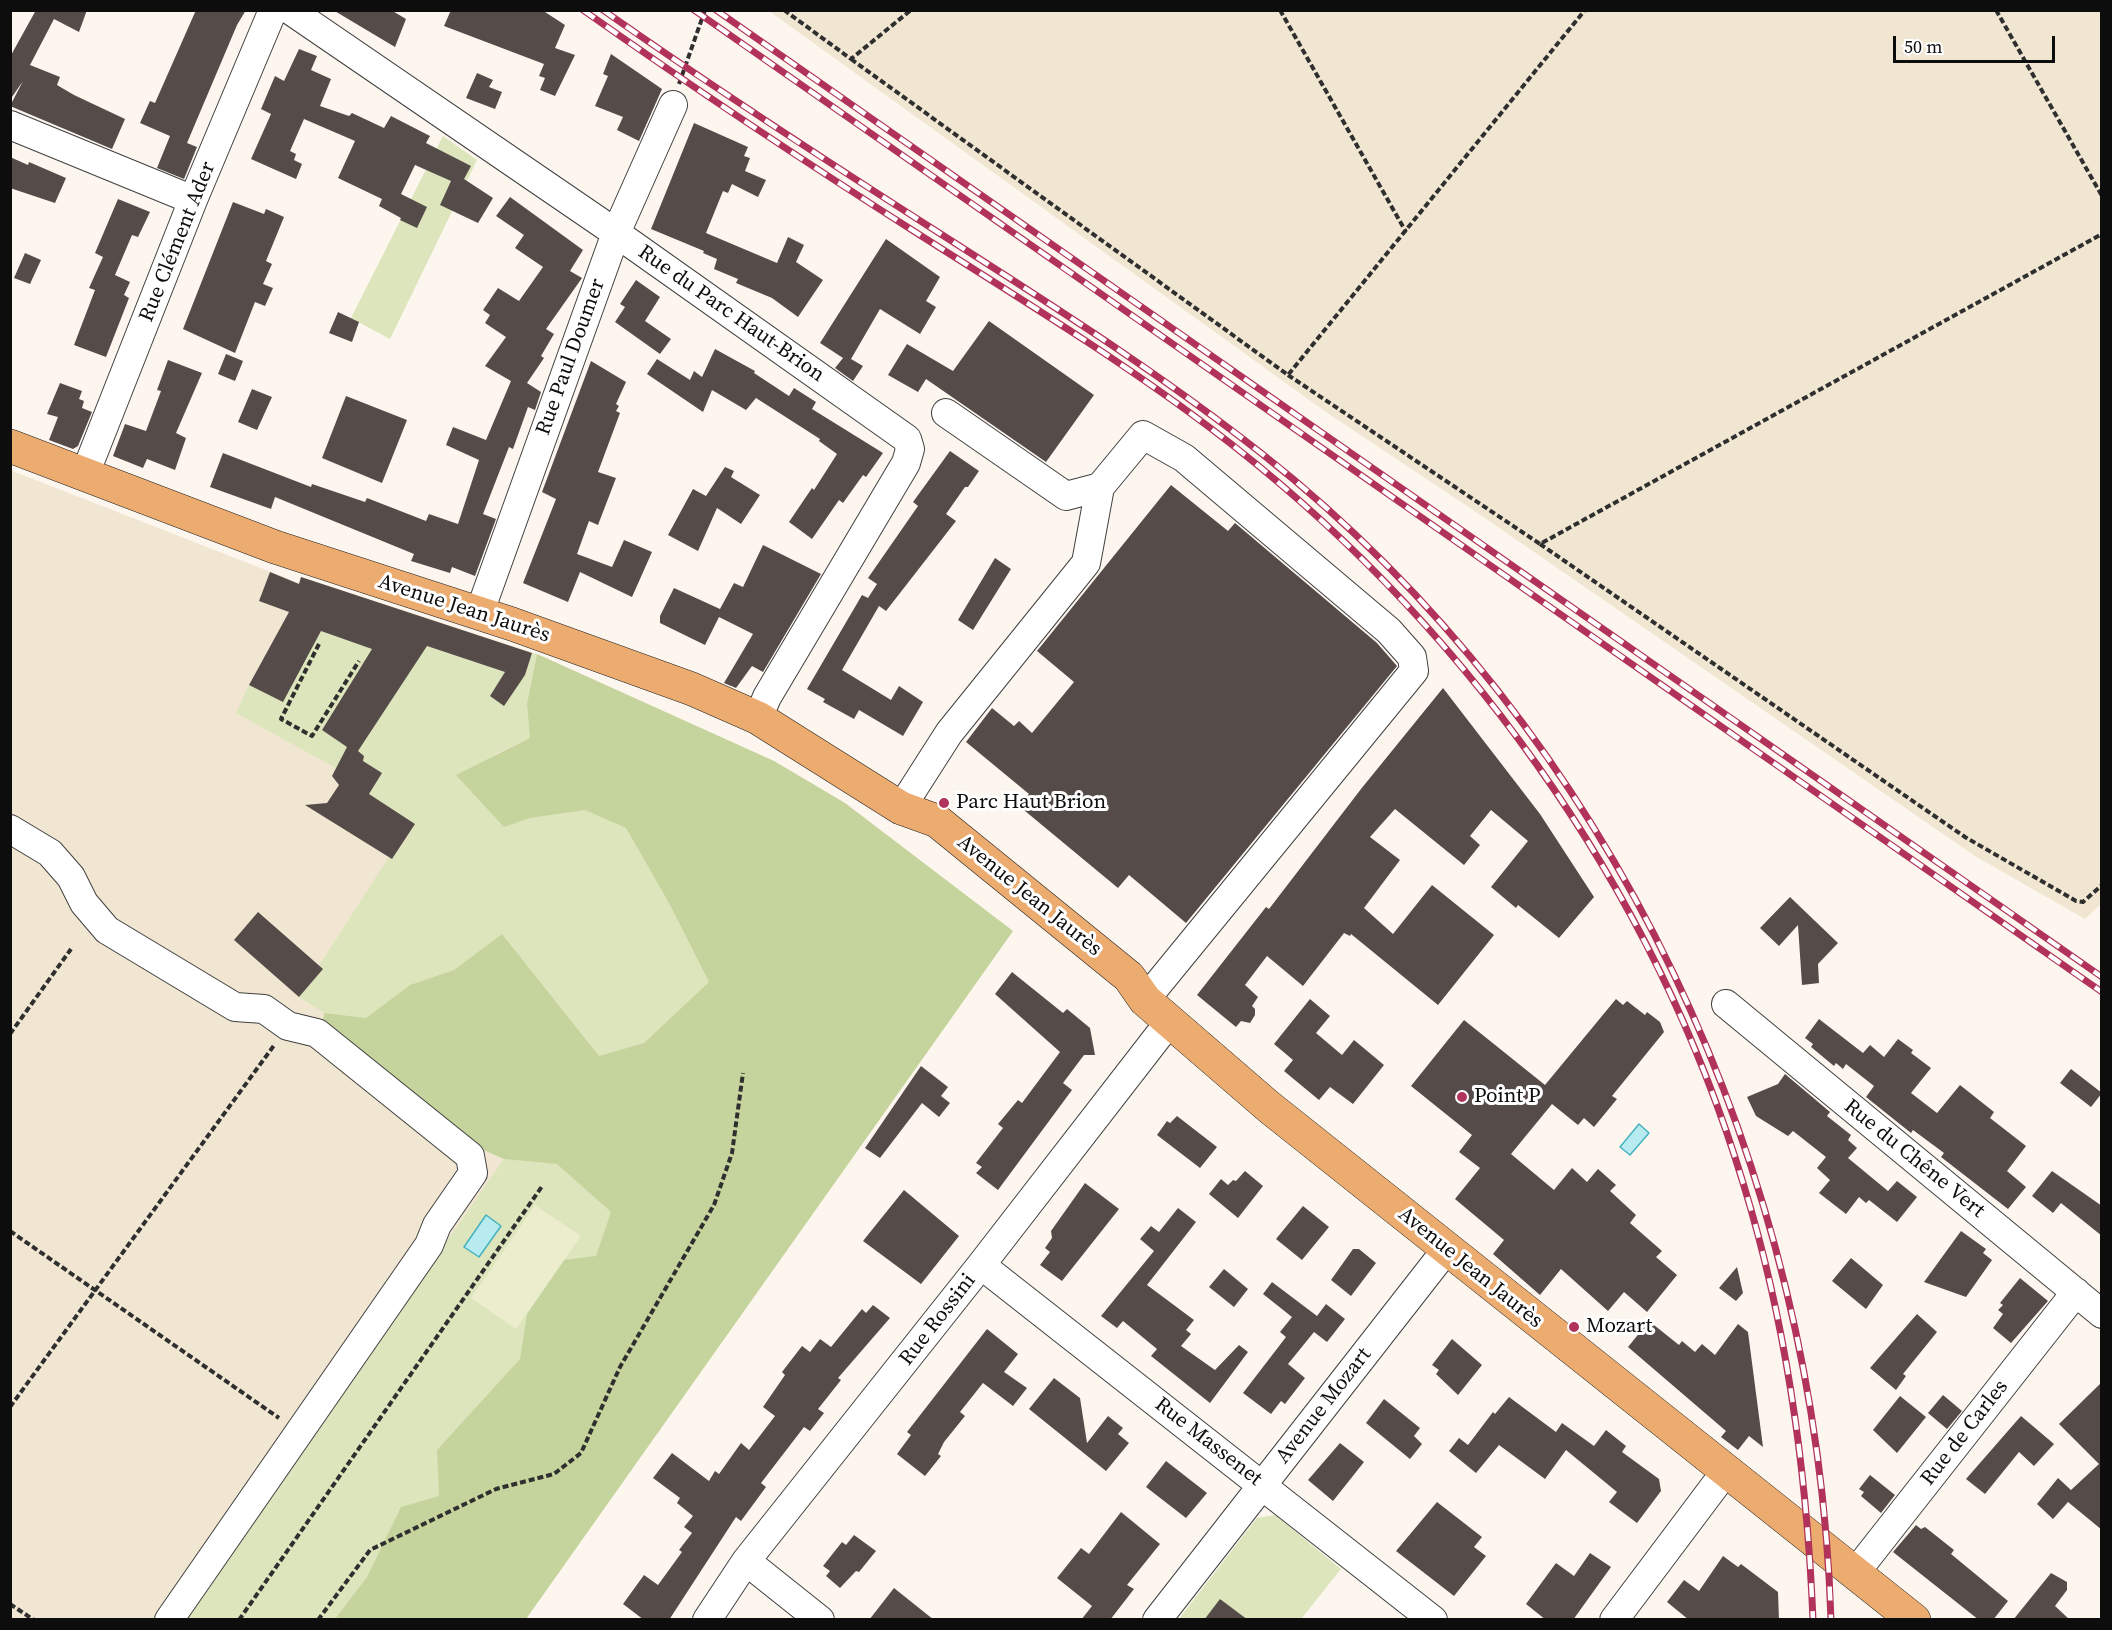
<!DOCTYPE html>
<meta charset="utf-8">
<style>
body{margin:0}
#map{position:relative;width:2112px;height:1630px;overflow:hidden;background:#fdf6ef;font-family:"Source Serif 4",serif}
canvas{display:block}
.frame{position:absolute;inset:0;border:12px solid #0d0d0d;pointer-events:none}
.scale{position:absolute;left:1893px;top:36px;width:162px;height:27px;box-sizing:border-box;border:3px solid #0d0d0d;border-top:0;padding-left:8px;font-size:18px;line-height:21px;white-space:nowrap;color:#0d0d0d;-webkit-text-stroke:4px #fff;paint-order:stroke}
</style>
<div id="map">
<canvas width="2112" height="1630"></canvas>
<div class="frame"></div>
<div class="scale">50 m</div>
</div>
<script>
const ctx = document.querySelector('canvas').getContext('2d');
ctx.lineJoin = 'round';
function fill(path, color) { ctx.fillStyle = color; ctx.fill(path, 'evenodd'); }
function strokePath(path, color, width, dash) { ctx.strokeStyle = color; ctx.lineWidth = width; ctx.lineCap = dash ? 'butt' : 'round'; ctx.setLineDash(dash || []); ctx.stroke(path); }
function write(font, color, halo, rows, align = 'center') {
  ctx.font = font + ' "Source Serif 4",serif'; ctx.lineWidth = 6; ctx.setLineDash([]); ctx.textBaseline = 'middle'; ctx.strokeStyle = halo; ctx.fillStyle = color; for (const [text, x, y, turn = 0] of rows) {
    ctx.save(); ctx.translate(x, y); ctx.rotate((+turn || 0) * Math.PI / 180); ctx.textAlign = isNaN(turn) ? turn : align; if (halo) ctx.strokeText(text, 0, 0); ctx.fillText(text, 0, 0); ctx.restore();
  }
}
fill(new Path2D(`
 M 769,11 L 2101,11 L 2101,904 L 2085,919 L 1975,856 L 1479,514 L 1326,412 Z
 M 10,470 L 299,583 L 301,577 L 537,654 L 774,761 L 845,803 L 1013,931 L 526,1619 L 11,1619 Z`), '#f1e6d1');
fill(new Path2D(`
 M 443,136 L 477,160 L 390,339 L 351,318 Z
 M 321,631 L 385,650 L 364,661 L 322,730 L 352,750 L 336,768 L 236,713 L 249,685 L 283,702 Z
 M 426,646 L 505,672 L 490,696 L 504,706 L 525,675 L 532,653 L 537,654 L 527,704 L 530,738 L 495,754 L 504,827 L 530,818 L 585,810 L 626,828 L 669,903 L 709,982 L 644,1043 L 599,1056 L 502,934 L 454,970 L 410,985 L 366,1018 L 324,1013 L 299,997 L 389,857 L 393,859 L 415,824 L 369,794 L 363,761 L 358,751 Z
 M 504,1159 L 557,1164 L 611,1212 L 596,1256 L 527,1314 L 520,1359 L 437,1450 L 439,1497 L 401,1507 L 367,1577 L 335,1619 L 183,1620 Z
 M 1275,1515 L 1341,1569 L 1301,1619 L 1178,1620 L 1257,1518 Z`), '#dce5bb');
fill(new Path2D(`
 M 537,654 L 774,761 L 845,803 L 1013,931 L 526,1619 L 335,1619 L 367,1577 L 401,1507 L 439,1496 L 437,1450 L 520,1359 L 527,1314 L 564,1260 L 596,1256 L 611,1212 L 557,1164 L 504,1159 L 479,1148 L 323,1022 L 324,1013 L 366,1018 L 410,985 L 454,970 L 502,934 L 599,1056 L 644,1043 L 709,982 L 669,903 L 626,828 L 585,810 L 530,818 L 504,827 L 456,775 L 530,738 L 527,704 Z`), '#c5d49c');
fill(new Path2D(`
 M 535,1205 L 581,1236 L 516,1329 L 471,1298 Z`), '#ebedcc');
const water = new Path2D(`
 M 1639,1124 L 1649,1133 L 1630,1155 L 1620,1147 Z
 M 486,1215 L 501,1226 L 479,1257 L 464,1247 Z`);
fill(water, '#b8ebf0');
strokePath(water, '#45b2c1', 1.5);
fill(new Path2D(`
 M 36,10 L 87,10 L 79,32 L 54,19 L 30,65 L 60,77 L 57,85 L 74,95 L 125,119 L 112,149 L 10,106 L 23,81 L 10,100 L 10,57 Z
 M 196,10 L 246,10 L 237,25 L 187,143 L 197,147 L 184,179 L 157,168 L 170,136 L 140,123 L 150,101 L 155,103 Z
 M 333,10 L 391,10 L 406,19 L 395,47 Z
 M 451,10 L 542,10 L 565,25 L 555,48 L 575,55 L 555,96 L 540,90 L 545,78 L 539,76 L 544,64 L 444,26 Z
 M 299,49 L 317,56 L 311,70 L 331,79 L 320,106 L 349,116 L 352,113 L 384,128 L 391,116 L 430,136 L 426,143 L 471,166 L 464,179 L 493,198 L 478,223 L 440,205 L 451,181 L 415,165 L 401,194 L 427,207 L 417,228 L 400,220 L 401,218 L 379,206 L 382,199 L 338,178 L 355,141 L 304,119 L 290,151 L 296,154 L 294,160 L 302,164 L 296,179 L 251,159 L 271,114 L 261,109 L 275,76 L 284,81 Z
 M 611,54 L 662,89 L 639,141 L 617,130 L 623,117 L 595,106 L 608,76 L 603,74 Z
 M 477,73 L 493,80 L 489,87 L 502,92 L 495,109 L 466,98 Z
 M 694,123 L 748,147 L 744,156 L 750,158 L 745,171 L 766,180 L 758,197 L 732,184 L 728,193 L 723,191 L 706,233 L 777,263 L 788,237 L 804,245 L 796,262 L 823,280 L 798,317 L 772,298 L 736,283 L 738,279 L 714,269 L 717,259 L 703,253 L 704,251 L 651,229 Z
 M 10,157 L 28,165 L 29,162 L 66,178 L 55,203 L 10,188 Z
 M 510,197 L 583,250 L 570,271 L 582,278 L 546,329 L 554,334 L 541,356 L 544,358 L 527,383 L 541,392 L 535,410 L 528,407 L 513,449 L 509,447 L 483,514 L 496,519 L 475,576 L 452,567 L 450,573 L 411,561 L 414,554 L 275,497 L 271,509 L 210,487 L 223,453 L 311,487 L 312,484 L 365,502 L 367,498 L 426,521 L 429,514 L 458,524 L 479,460 L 446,445 L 453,427 L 486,440 L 511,381 L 485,366 L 506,337 L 485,323 L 490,315 L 483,310 L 498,288 L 519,301 L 543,267 L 515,248 L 524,235 L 496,216 Z
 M 118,199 L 150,212 L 138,237 L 132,235 L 115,275 L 130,282 L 124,295 L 129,298 L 106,357 L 74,345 L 95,290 L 89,288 L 103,257 L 95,253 Z
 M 233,202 L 264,214 L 266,209 L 284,217 L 266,261 L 272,264 L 263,284 L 273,288 L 265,306 L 255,302 L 235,353 L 183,329 Z
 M 886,239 L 940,277 L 926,301 L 936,307 L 920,334 L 880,309 L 851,359 L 863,366 L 853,381 L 835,368 L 843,358 L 820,343 Z
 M 25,253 L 41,260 L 30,284 L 14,278 Z
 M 636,280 L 660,297 L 645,321 L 671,339 L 660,354 L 615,322 L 625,307 L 620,304 Z
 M 338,312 L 359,322 L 352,342 L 329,333 Z
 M 989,321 L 1094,395 L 1046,462 L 926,379 L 918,392 L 888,375 L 907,344 L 953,371 Z
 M 715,349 L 755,371 L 754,373 L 789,396 L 794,388 L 816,402 L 812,409 L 883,453 L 866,477 L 863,475 L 843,503 L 839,500 L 812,539 L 789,522 L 812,488 L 814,490 L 837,454 L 819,441 L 820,439 L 756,398 L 746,410 L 712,390 L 703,412 L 647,374 L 657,359 L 690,380 L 694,371 L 702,377 Z
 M 226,354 L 243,361 L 235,381 L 218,374 Z
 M 168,360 L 202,373 L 176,433 L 186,438 L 175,470 L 147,459 L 143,468 L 113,456 L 125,424 L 146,431 L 161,391 L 157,390 Z
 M 591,361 L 626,382 L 616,404 L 619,406 L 616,411 L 620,413 L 598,472 L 616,478 L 598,525 L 589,521 L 577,554 L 612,567 L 624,540 L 652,552 L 632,597 L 580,572 L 568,602 L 523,583 L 556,499 L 542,492 Z
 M 60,383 L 82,391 L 79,399 L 84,401 L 82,408 L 92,412 L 78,446 L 73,449 L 49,440 L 58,417 L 47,414 Z
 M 252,389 L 272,397 L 257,430 L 238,422 Z
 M 346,396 L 407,420 L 382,483 L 322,458 Z
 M 950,451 L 979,471 L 968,487 L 965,487 L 946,514 L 956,521 L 886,611 L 879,606 L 842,670 L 891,700 L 899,686 L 923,702 L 903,736 L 859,710 L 854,719 L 823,702 L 825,699 L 807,689 L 862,595 L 868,598 L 877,584 L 868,578 L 918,506 L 913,502 Z
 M 725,467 L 734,471 L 731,477 L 760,495 L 741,524 L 717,508 L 698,551 L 668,535 L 693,489 L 706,496 Z
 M 1171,485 L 1228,531 L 1235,523 L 1377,643 L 1397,666 L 1186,923 L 1129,875 L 1118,888 L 1019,806 L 1029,794 L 966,742 L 992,708 L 1014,726 L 1019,721 L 1032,733 L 1074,682 L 1037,651 Z
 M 763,545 L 821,574 L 763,672 L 752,666 L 736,688 L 724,683 L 753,634 L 719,617 L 705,645 L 660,623 L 660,616 L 674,588 L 720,609 L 734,583 L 743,587 Z
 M 995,558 L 1011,569 L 973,630 L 958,620 Z
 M 270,572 L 299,584 L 301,577 L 532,653 L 525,675 L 504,706 L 490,696 L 505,672 L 427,646 L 358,751 L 364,756 L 363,761 L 382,773 L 369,794 L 415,824 L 392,859 L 305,805 L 327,803 L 339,785 L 332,776 L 347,747 L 322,730 L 372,649 L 321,631 L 283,702 L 249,685 L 289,612 L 259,601 Z
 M 1443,688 L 1540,814 L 1594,897 L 1559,938 L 1518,905 L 1516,908 L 1491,887 L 1528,841 L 1491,810 L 1470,836 L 1480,845 L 1464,865 L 1395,809 L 1370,837 L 1400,860 L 1364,908 L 1393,934 L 1432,885 L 1494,935 L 1438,1005 L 1351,934 L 1350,936 L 1344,933 L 1303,986 L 1267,956 L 1245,985 L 1258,997 L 1252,1006 L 1255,1009 L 1255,1015 L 1250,1023 L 1241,1021 L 1236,1027 L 1197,995 L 1266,907 L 1269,909 L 1361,789 Z
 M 1790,897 L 1838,943 L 1818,964 L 1819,983 L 1802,985 L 1798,925 L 1779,946 L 1760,928 Z
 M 258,912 L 323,969 L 299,997 L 234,940 Z
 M 1012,972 L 1063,1013 L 1067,1009 L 1090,1028 L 1095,1055 L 1084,1055 L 1063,1083 L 1072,1090 L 998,1190 L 976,1173 L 982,1167 L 976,1163 L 1003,1128 L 998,1124 L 1018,1100 L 1022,1103 L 1060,1052 L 995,994 Z
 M 1310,999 L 1330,1016 L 1316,1033 L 1342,1055 L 1354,1040 L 1384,1065 L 1353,1104 L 1330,1087 L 1319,1100 L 1284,1071 L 1293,1060 L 1274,1044 Z
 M 1616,999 L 1623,1005 L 1627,1001 L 1645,1015 L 1647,1012 L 1660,1022 L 1664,1032 L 1612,1096 L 1617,1099 L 1594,1127 L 1584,1118 L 1578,1125 L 1552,1104 L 1511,1154 L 1554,1190 L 1572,1168 L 1587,1182 L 1598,1169 L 1616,1185 L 1610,1191 L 1636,1215 L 1630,1223 L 1662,1251 L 1656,1257 L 1677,1275 L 1647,1312 L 1624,1292 L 1608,1311 L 1561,1269 L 1540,1295 L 1493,1254 L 1504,1240 L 1455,1199 L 1480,1168 L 1459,1152 L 1472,1135 L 1411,1086 L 1464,1020 L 1545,1085 Z
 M 1819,1019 L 1863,1053 L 1870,1045 L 1884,1057 L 1898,1039 L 1913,1050 L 1911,1053 L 1931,1068 L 1911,1093 L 1937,1113 L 1960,1085 L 1994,1112 L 1990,1118 L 2026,1146 L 2007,1171 L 2026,1187 L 2008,1209 L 1941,1157 L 1944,1153 L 1913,1130 L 1911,1133 L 1866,1097 L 1874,1086 L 1846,1064 L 1843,1069 L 1836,1063 L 1834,1066 L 1811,1047 L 1813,1044 L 1805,1038 Z
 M 921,1066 L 948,1087 L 941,1096 L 950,1103 L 939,1117 L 922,1103 L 880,1158 L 865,1148 Z
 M 2071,1069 L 2102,1093 L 2091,1107 L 2060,1083 Z
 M 1785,1074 L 1830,1112 L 1827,1116 L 1851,1135 L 1848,1140 L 1857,1148 L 1848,1158 L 1888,1191 L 1897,1181 L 1917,1197 L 1897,1222 L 1869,1200 L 1866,1203 L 1859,1197 L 1846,1214 L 1819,1193 L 1830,1180 L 1817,1168 L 1826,1157 L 1793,1131 L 1788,1136 L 1756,1116 L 1747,1097 L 1778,1084 Z
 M 1177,1116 L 1217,1147 L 1200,1168 L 1157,1135 L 1167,1121 L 1170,1123 Z
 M 1245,1171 L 1263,1186 L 1238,1218 L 1209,1194 L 1221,1179 L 1228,1185 L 1233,1180 L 1236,1181 Z
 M 2052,1171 L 2102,1206 L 2102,1236 L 2061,1203 L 2053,1213 L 2032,1196 Z
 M 1085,1183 L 1119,1209 L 1062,1281 L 1040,1265 L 1050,1252 L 1045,1248 L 1052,1238 L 1051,1231 Z
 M 904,1190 L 959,1236 L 921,1284 L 863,1241 Z
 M 1303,1206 L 1329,1227 L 1302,1260 L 1276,1239 Z
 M 1178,1208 L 1196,1222 L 1147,1285 L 1194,1320 L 1186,1330 L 1191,1334 L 1181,1346 L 1215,1370 L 1239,1345 L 1248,1352 L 1210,1403 L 1151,1356 L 1157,1349 L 1123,1321 L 1117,1328 L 1101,1316 L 1154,1251 L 1140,1239 L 1151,1226 L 1159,1232 Z
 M 1961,1231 L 1986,1249 L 1983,1253 L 1992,1260 L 1966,1297 L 1924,1282 Z
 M 1353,1249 L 1359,1249 L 1376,1263 L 1351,1296 L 1331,1280 Z
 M 1851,1258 L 1883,1285 L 1866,1309 L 1832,1281 Z
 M 1737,1267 L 1743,1293 L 1736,1301 L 1719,1288 Z
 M 1224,1269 L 1248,1289 L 1234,1307 L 1209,1287 Z
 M 2020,1278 L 2048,1301 L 2011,1343 L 1993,1328 L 2003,1314 L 1998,1310 L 2003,1305 L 2000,1303 Z
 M 1272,1282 L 1317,1316 L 1326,1304 L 1345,1319 L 1327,1342 L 1314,1332 L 1288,1364 L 1305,1378 L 1285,1404 L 1281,1401 L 1271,1414 L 1243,1393 L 1286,1337 L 1280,1332 L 1292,1317 L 1263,1294 Z
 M 873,1305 L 890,1318 L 838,1378 L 841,1380 L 818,1409 L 824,1413 L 810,1431 L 804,1427 L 761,1483 L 766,1487 L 741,1521 L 736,1517 L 669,1620 L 644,1620 L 623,1604 L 644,1575 L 658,1585 L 682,1552 L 679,1550 L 692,1533 L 684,1527 L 693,1516 L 677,1503 L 680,1498 L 653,1478 L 672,1453 L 709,1481 L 715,1471 L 719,1474 L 741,1443 L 749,1450 L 775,1416 L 763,1407 L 785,1375 L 782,1372 L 802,1346 L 810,1352 L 820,1339 L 831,1347 L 862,1309 L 866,1313 Z
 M 1917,1314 L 1937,1332 L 1903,1374 L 1906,1376 L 1896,1390 L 1870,1368 Z
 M 1649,1321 L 1679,1345 L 1682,1341 L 1695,1352 L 1702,1344 L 1715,1355 L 1738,1324 L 1748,1332 L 1763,1447 L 1749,1436 L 1738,1450 L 1721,1437 L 1726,1431 L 1628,1347 Z
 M 987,1329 L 1018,1354 L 1004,1372 L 1027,1388 L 1013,1406 L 983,1383 L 960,1412 L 965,1416 L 944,1442 L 938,1454 L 941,1456 L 925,1476 L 897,1454 L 911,1435 L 907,1432 Z
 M 1452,1339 L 1482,1365 L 1458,1395 L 1436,1374 L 1439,1370 L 1432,1365 Z
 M 1054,1378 L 1080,1398 L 1087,1443 L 1108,1416 L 1123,1428 L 1118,1434 L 1129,1443 L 1106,1471 L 1029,1409 Z
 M 2102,1382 L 2102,1530 L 2068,1502 L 2053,1519 L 2037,1504 L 2058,1478 L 2071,1490 L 2099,1464 L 2059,1424 Z
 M 1943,1395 L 1962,1411 L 1947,1429 L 1928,1413 Z
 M 1900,1396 L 1926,1417 L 1897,1453 L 1873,1430 Z
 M 1509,1397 L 1556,1432 L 1562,1423 L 1594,1446 L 1606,1430 L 1626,1446 L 1622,1452 L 1659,1479 L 1661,1491 L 1637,1523 L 1609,1502 L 1617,1492 L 1566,1450 L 1545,1479 L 1499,1445 L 1476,1473 L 1449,1451 L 1459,1438 L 1468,1445 L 1493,1412 L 1495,1414 Z
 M 1384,1399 L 1420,1428 L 1414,1436 L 1422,1444 L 1410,1459 L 1366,1423 Z
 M 2021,1416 L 2054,1444 L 2034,1466 L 2019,1452 L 1985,1494 L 1966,1479 Z
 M 1340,1443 L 1364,1462 L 1333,1501 L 1308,1480 Z
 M 1166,1461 L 1207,1493 L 1186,1518 L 1146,1487 Z
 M 1870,1475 L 1895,1495 L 1881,1513 L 1861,1496 L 1864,1492 L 1859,1489 Z
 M 1437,1502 L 1482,1537 L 1474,1547 L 1486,1556 L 1454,1596 L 1396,1551 Z
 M 1121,1512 L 1160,1544 L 1127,1585 L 1134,1589 L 1110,1620 L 1081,1620 L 1092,1606 L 1057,1578 L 1081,1548 L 1089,1554 Z
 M 1916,1525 L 1921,1529 L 1925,1527 L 1954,1550 L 1951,1554 L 2008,1601 L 1993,1620 L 1979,1620 L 1893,1552 Z
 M 854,1535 L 876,1551 L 859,1572 L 856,1571 L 840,1588 L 826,1576 L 830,1571 L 823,1566 L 842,1542 L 846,1545 Z
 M 1590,1553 L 1611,1567 L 1573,1620 L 1546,1620 L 1526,1604 L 1556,1563 L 1574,1576 Z
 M 1723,1556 L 1738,1567 L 1741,1564 L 1778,1592 L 1779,1620 L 1689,1620 L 1667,1602 L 1684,1580 L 1699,1591 Z
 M 2051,1573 L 2067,1582 L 2067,1590 L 2055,1606 L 2070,1620 L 2013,1620 Z
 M 894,1588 L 934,1620 L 869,1620 Z
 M 1220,1599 L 1248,1620 L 1204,1620 Z`), '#554c4a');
const minor = new Path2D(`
 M 290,10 L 616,233 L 907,439 L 910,449 L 906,463 L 767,697 L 758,718
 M 10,125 L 193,200
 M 946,413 L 1066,496 L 1100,487
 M 85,474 L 193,200 L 273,10
 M 479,614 L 616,233 L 673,105
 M 901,808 L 949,733 L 1086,563 L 1100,487 L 1143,435 L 1184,458 L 1389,631 L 1412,657 L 1414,671 L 1145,1000
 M 10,829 L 50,853 L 71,877 L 84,903 L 107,930 L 235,1007 L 264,1009 L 288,1026 L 317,1033 L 470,1156 L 473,1173 L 437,1225 L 429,1245 L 169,1620
 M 1726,1004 L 2102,1314
 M 981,1265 L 1433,1620
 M 746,1561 L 820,1620
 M 1855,1573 L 2076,1292
 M 707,1620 L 746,1561 L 981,1265 L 1170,1021
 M 1157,1620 L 1446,1250
 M 1614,1620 L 1726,1471`);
const major = new Path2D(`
 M 10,446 L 275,547 L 512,624 L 692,689 L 758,718 L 901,808 L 937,821 L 1129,977 L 1145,1000 L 1269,1107 L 1914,1620`);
strokePath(minor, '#404040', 30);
strokePath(major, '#1e1e1e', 34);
strokePath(new Path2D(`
 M 784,10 L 851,59 L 911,10
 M 1280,10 L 1406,232
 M 1996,10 L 2102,196
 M 851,59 L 1288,375 L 1585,10
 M 679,84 L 705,10
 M 1288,375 L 1540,544 L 2102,234
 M 1540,544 L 1965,837 L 2076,901 L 2083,902 L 2102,885
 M 319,644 L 281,719 L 312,736 L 359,661
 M 10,1034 L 71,949
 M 10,1231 L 279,1418
 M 10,1407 L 275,1044
 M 10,1604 L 34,1620
 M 239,1620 L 543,1185
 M 318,1620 L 370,1550 L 496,1489 L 554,1474 L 581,1453 L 620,1367 L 714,1205 L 732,1153 L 743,1073`), '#2f2f2f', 4, [6, 3]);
strokePath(minor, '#fff', 28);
strokePath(major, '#ecac70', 33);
const rail = new Path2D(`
 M 583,10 C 695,89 808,164 923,237 C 1019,298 1117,358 1209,427 C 1460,616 1653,884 1744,1186 C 1787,1326 1807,1473 1813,1620
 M 603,10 C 711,86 822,158 933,229 C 1045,301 1157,371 1261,453 C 1615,732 1817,1173 1831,1620
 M 694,10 L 2102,992
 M 716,10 L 2102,977`);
strokePath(rail, '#b1325b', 7);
strokePath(rail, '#fff', 4.5, [14]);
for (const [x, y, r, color] of [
 [944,803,6,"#b1325b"],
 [1462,1097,6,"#b1325b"],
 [1574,1327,6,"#b1325b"]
]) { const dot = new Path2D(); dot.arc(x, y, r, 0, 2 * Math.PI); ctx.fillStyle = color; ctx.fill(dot); strokePath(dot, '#fff', 2); }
write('21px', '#0d0d0d', '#fff', [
 ["Rue Clément Ader",178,242,-68],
 ["Rue du Parc Haut-Brion",731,314,35],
 ["Rue Paul Doumer",571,357,-70],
 ["Avenue Jean Jaurès",464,609,18],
 ["Avenue Jean Jaurès",1029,896,39],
 ["Rue du Chêne Vert",1914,1159,39],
 ["Avenue Jean Jaurès",1470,1268,39],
 ["Rue Rossini",938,1320,-52],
 ["Avenue Mozart",1324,1406,-52],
 ["Rue de Carles",1965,1433,-52],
 ["Rue Massenet",1208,1442,38]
]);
write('21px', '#0d0d0d', '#fff', [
 ["Parc Haut Brion",956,803],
 ["Point P",1474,1097],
 ["Mozart",1586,1327]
], 'left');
</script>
